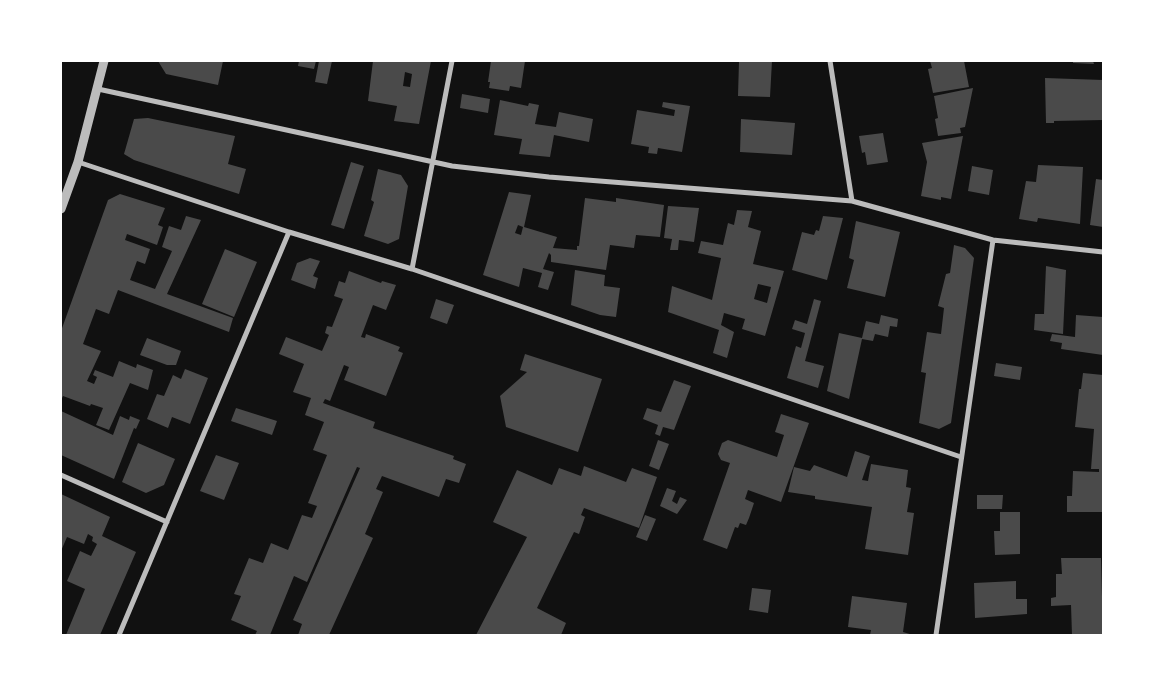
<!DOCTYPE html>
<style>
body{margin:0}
#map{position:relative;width:1164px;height:696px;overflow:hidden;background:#111;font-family:Barlow,sans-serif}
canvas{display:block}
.frame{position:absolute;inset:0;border:62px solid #fff;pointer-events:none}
</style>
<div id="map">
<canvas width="1164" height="696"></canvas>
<div class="frame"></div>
</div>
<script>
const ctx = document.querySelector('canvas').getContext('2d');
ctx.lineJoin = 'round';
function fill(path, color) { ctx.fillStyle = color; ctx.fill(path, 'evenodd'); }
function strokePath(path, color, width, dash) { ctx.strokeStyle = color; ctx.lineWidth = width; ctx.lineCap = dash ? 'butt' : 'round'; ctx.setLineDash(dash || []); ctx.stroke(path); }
fill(new Path2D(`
 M 158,61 L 223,61 L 218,85 L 166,74 Z
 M 299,61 L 316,61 L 314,69 L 298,66 Z
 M 319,61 L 332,61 L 327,84 L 315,82 Z
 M 373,61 L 431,61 L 419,124 L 394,121 L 397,106 L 368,101 ZM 405,72 L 412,74 L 410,87 L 403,86 Z
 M 491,61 L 525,61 L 521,88 L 510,86 L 509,91 L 489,88 L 490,82 L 488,82 Z
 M 739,61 L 772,61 L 770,97 L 738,96 Z
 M 930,61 L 964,61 L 969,87 L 933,93 L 928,69 L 932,68 Z
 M 1073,61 L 1093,61 L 1094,64 L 1073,63 Z
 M 1045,78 L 1103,80 L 1103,120 L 1054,121 L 1054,123 L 1046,123 Z
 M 973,88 L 965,127 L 960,128 L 961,133 L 938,136 L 935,119 L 938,118 L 934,96 Z
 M 462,94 L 490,99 L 488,113 L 460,108 Z
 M 500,100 L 528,106 L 529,103 L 539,105 L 535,124 L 556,127 L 559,112 L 593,119 L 589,142 L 554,135 L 550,157 L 519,154 L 522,139 L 494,135 Z
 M 663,102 L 690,106 L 682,152 L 658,148 L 657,154 L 648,153 L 649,147 L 631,144 L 637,110 L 674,116 L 675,110 L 662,107 Z
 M 148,118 L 235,136 L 228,164 L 246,169 L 239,194 L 134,160 L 124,154 L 134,119 Z
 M 741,119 L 795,123 L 792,155 L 740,152 Z
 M 883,133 L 888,162 L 867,165 L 865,152 L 862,153 L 859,136 Z
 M 963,136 L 951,199 L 941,197 L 941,200 L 921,196 L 927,162 L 922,143 Z
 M 351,162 L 364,166 L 344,229 L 331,225 Z
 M 1038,165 L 1083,167 L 1080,224 L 1038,218 L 1037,222 L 1019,219 L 1026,181 L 1036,182 Z
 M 972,166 L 993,170 L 989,195 L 968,191 Z
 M 378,169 L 401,175 L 408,186 L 399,239 L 388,244 L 364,236 L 374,202 L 371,200 Z
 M 1096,179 L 1103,180 L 1103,227 L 1090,225 Z
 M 509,192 L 531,195 L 524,227 L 557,237 L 553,248 L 577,250 L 577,246 L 579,246 L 585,198 L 616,202 L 616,198 L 664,205 L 660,237 L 636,235 L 634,248 L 610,245 L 606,270 L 551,262 L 551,255 L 549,253 L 543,269 L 554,272 L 548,290 L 538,287 L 542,273 L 523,268 L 519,287 L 483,275 ZM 518,225 L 523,227 L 521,235 L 515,233 Z
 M 120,194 L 165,208 L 158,225 L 163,227 L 157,245 L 127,234 L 125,240 L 150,249 L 145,264 L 137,261 L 130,280 L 155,289 L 172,251 L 162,247 L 169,226 L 181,230 L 186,216 L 201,220 L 167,294 L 233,318 L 229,332 L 118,290 L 109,314 L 96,309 L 83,344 L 101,351 L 87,381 L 94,384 L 97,377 L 93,375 L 95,370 L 113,377 L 119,361 L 136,368 L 137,364 L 153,370 L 148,390 L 130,383 L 109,430 L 96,425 L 103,408 L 91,404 L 90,406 L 63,396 L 61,400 L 61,331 L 108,200 Z
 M 668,206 L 699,208 L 694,242 L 679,240 L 678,250 L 670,250 L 672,239 L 664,238 Z
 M 737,210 L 752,211 L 748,227 L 761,231 L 753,264 L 784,271 L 765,336 L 742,329 L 745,319 L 724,313 L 721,325 L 734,332 L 727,358 L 713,353 L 719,330 L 668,312 L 672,286 L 712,300 L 721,258 L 698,253 L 701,241 L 723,245 L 728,223 L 734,225 ZM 758,284 L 771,287 L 767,303 L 754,299 Z
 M 823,216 L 843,218 L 827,280 L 792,270 L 802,232 L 814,235 L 816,230 L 819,231 Z
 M 856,221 L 900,232 L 885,297 L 847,288 L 854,260 L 849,258 Z
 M 954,245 L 965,248 L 974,258 L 951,423 L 939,429 L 919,423 L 926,373 L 921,372 L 927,332 L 941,334 L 944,308 L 938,306 L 946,274 L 950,273 Z
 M 225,249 L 257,262 L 234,317 L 202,304 Z
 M 310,258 L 320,261 L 313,276 L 318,278 L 315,289 L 291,280 L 297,263 Z
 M 1046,266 L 1066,270 L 1063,334 L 1034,330 L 1035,314 L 1044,314 Z
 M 575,270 L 605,275 L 604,286 L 620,288 L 616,317 L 600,315 L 571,305 Z
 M 349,271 L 381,283 L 382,281 L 396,285 L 386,310 L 373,305 L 361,337 L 365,338 L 366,334 L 400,347 L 398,351 L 403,353 L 386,396 L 344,380 L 349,367 L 344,365 L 330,401 L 325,399 L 323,403 L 375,422 L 373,428 L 454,456 L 453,459 L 466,464 L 459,483 L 446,479 L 439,497 L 382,476 L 376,489 L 383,492 L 365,534 L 373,538 L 329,635 L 298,635 L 302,624 L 293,620 L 360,468 L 357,467 L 307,582 L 294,576 L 270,635 L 255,635 L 257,631 L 231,620 L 241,596 L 234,594 L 249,558 L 263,563 L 271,543 L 288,550 L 302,515 L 312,518 L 317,506 L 308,503 L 327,455 L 313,450 L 324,422 L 305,415 L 311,398 L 293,392 L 304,364 L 279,354 L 286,337 L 322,351 L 329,335 L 325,333 L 327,326 L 332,327 L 343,299 L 334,296 L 339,281 L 345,283 Z
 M 436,299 L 454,305 L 447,324 L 430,318 Z
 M 814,299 L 821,301 L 805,361 L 824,366 L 818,388 L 787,378 L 796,346 L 801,348 L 805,333 L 792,329 L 795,320 L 807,324 Z
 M 881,315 L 898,319 L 897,327 L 890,326 L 888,337 L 875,334 L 873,341 L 862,339 L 849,399 L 827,391 L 839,333 L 862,338 L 866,321 L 879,324 Z
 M 1076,315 L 1103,317 L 1103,355 L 1061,349 L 1062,343 L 1050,341 L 1052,334 L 1075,337 Z
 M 147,338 L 181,351 L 176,365 L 167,365 L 140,355 Z
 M 525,354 L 602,379 L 578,452 L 506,427 L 500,396 L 527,372 L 520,370 Z
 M 996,363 L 1022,367 L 1020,380 L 994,376 Z
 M 185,369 L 208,378 L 190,424 L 172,417 L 168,428 L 147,419 L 157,394 L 164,396 L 173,375 L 181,379 Z
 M 1083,373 L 1103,375 L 1103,512 L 1067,512 L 1067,496 L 1072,496 L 1073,471 L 1099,472 L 1099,469 L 1091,469 L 1094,429 L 1075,427 L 1079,389 L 1081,389 Z
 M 674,380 L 691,386 L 674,430 L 663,427 L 660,436 L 655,434 L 658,425 L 643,419 L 647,408 L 661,412 Z
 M 236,408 L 277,421 L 272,435 L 231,421 Z
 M 61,411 L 113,435 L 120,416 L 129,420 L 130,416 L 140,420 L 136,429 L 134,428 L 114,479 L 61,455 Z
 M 781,414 L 809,423 L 781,502 L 748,490 L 745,499 L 754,503 L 749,518 L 746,525 L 740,523 L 738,528 L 735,527 L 727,549 L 703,540 L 730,463 L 721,460 L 718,454 L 722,443 L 728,440 L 777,457 L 784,435 L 775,432 Z
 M 658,440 L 669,444 L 659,470 L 649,466 Z
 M 138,443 L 175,459 L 164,485 L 146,493 L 122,482 Z
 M 855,451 L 870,456 L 862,480 L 868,481 L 871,464 L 908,470 L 906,487 L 911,488 L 907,512 L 914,513 L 908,555 L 865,549 L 872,507 L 815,499 L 815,496 L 788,492 L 794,467 L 810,471 L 814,465 L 847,477 Z
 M 216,455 L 239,463 L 224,500 L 200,491 Z
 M 584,466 L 626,482 L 632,468 L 657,477 L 639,528 L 584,508 L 581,515 L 585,517 L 579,534 L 574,532 L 537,608 L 566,623 L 561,635 L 476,635 L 527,537 L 493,522 L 517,470 L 552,485 L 559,468 L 581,476 Z
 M 667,488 L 676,491 L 672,501 L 677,504 L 680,497 L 687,500 L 677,514 L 660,506 Z
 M 61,494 L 110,517 L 102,536 L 136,552 L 100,635 L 66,635 L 85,589 L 67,581 L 80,551 L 91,556 L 97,544 L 92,541 L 93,537 L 88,534 L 84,544 L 67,537 L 61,551 Z
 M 977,495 L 1003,495 L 1002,509 L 977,509 Z
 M 1000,512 L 1020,512 L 1020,554 L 995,555 L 994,531 L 1000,531 Z
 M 645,515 L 656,519 L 647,541 L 636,537 Z
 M 1061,558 L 1101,558 L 1103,635 L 1072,635 L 1071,605 L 1051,606 L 1051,598 L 1056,597 L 1056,574 L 1062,574 Z
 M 1016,581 L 1016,599 L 1027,599 L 1027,614 L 975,618 L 974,583 Z
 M 752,588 L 771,590 L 768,613 L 749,610 Z
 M 852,596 L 907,603 L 903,632 L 913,635 L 870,635 L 871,630 L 848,627 Z`), '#4a4a4a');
strokePath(new Path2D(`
 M 830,61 L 852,201
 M 98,89 L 452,166 L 549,177 L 852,201 L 993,240 L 1103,252
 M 78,162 L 289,232 L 412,269 L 961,457
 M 412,269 L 452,61
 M 61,475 L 167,522
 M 119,635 L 289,232
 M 936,635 L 993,240`), '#bcbcbc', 5);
strokePath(new Path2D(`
 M 61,209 L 78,162 L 104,61`), '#bcbcbc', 9);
</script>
